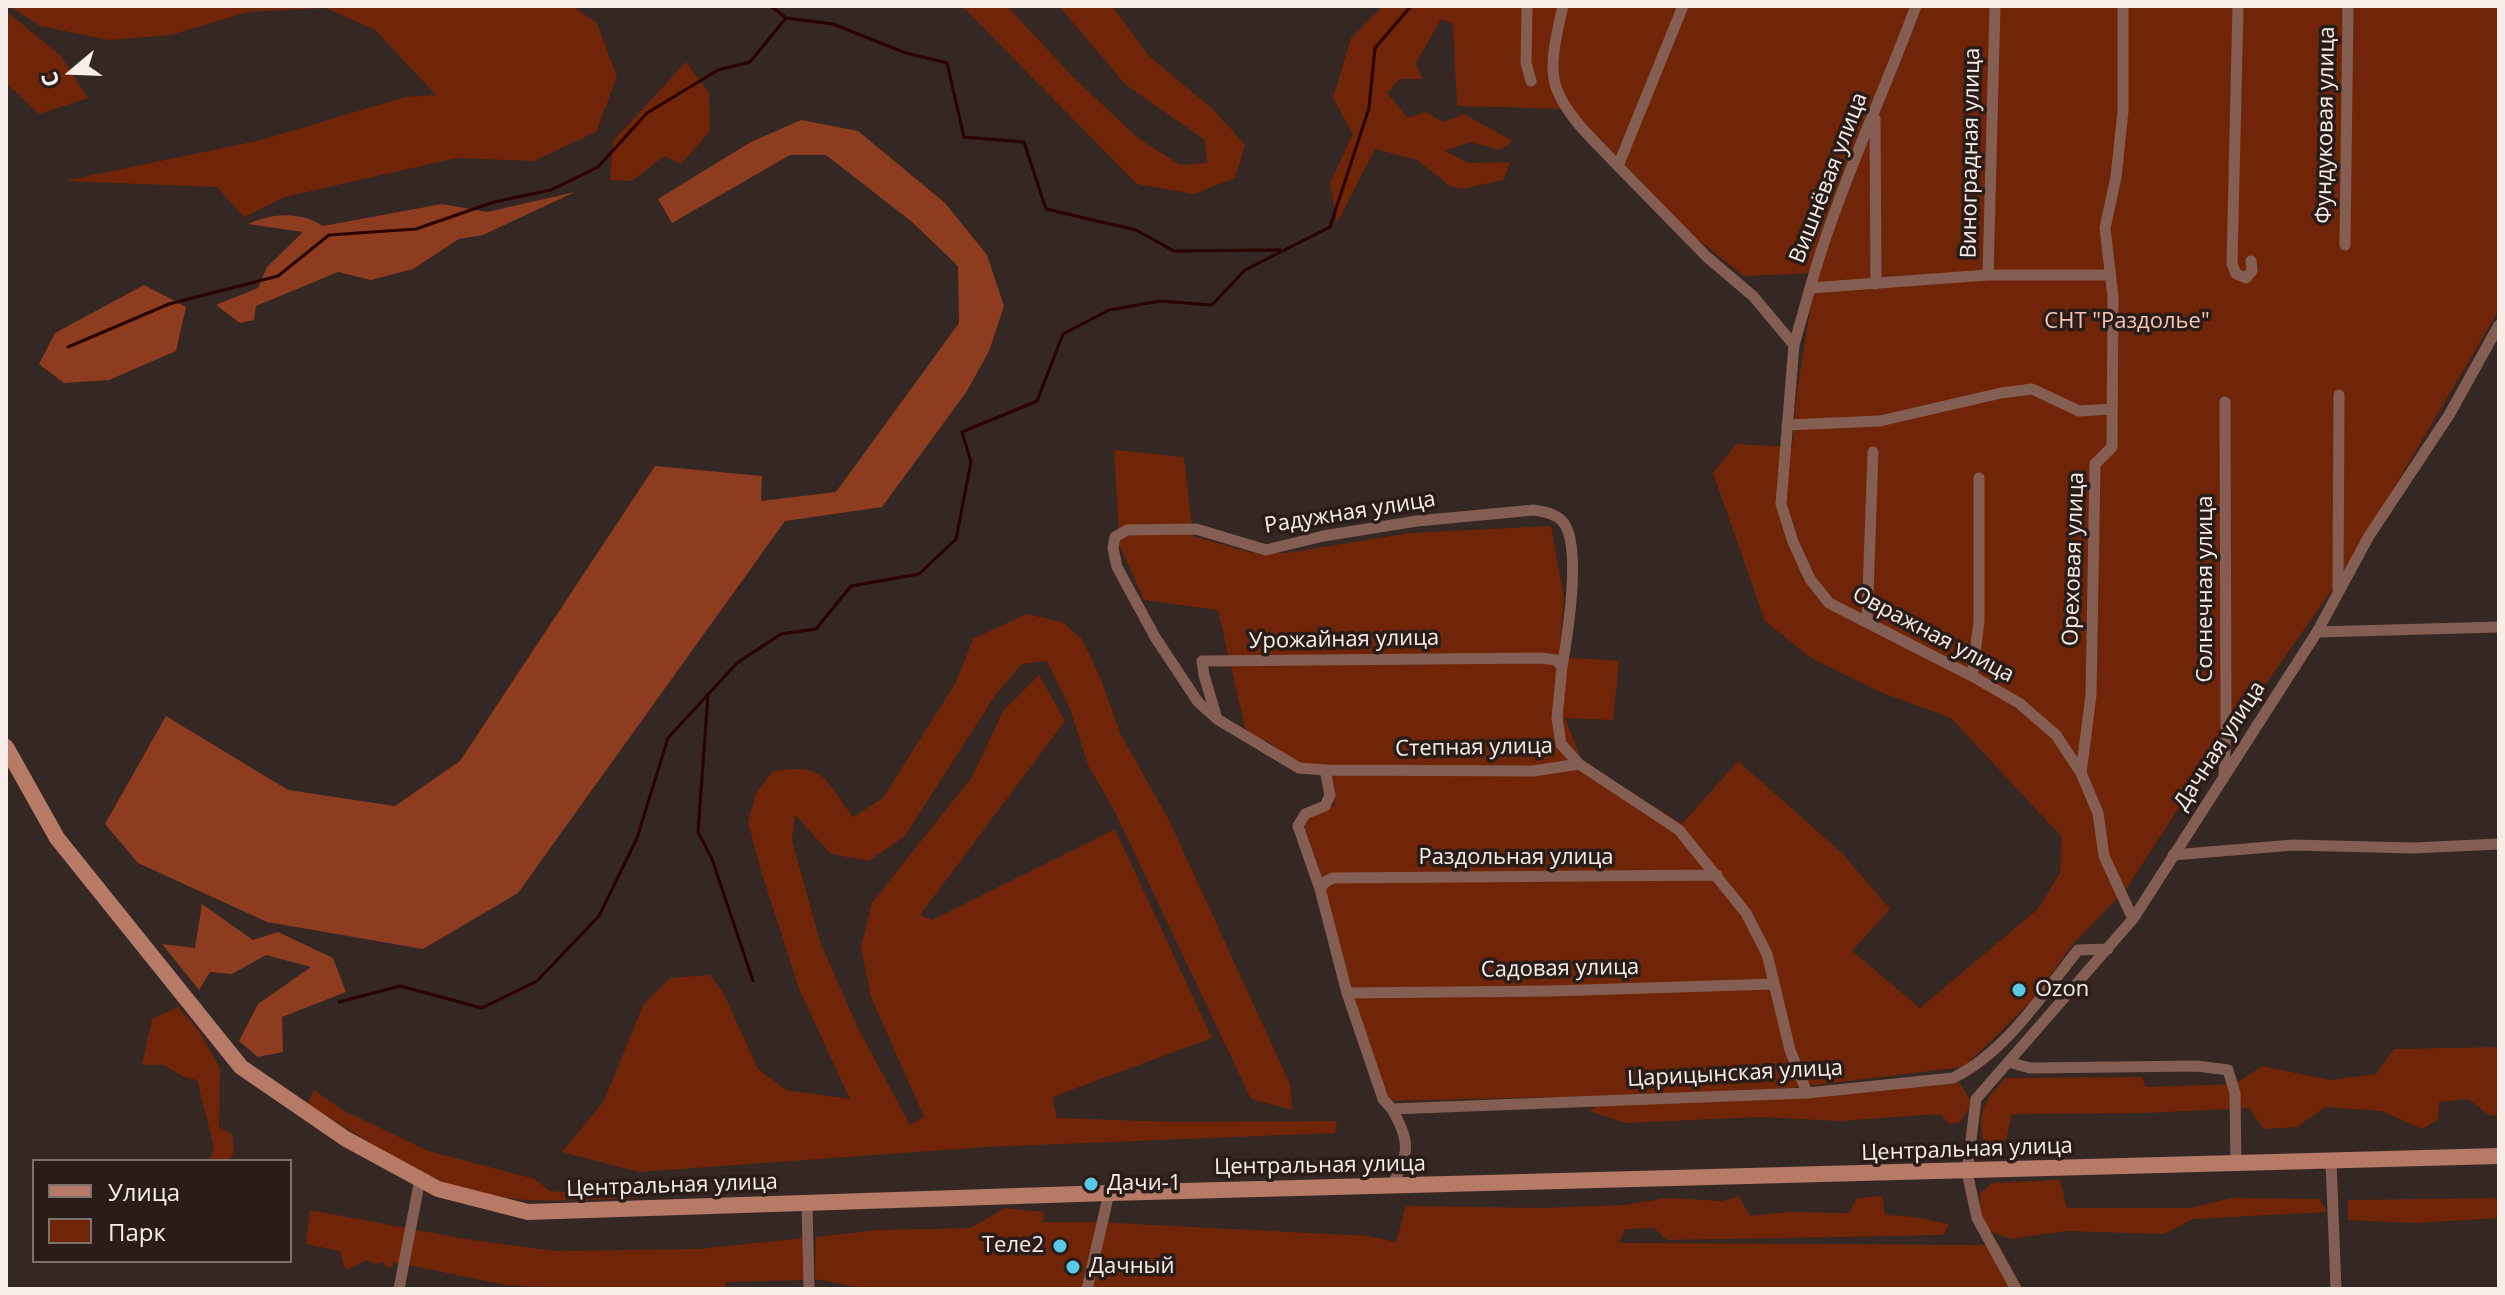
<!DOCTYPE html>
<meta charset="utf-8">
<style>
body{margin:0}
#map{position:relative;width:2505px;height:1295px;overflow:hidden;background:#352723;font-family:"Open Sans",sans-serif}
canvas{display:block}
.frame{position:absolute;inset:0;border:8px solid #f7eeea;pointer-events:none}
.legend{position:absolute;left:32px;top:1159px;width:260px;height:104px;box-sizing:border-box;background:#2a1d19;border:2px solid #7c716d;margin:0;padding:10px 14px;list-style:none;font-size:24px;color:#f7eeea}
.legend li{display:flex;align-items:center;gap:16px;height:40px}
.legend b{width:40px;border:2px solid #7c716d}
.north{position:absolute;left:32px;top:32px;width:80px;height:80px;-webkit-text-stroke:6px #2a1d19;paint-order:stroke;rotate:251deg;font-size:22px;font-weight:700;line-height:32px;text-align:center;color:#f7eeea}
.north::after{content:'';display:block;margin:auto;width:28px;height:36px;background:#f7eeea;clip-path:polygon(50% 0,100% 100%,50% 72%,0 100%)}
</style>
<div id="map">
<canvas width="2505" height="1295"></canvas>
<div class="frame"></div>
<ul class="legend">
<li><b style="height:10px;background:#b67a66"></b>Улица</li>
<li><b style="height:22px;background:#702508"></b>Парк</li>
</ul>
<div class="north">С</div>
</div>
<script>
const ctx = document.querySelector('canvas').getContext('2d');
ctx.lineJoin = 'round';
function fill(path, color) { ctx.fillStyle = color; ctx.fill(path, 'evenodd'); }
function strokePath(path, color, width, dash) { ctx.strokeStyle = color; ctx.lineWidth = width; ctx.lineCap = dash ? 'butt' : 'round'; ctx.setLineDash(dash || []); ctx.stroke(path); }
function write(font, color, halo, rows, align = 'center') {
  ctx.font = font + ' "Open Sans",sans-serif'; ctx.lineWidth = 7; ctx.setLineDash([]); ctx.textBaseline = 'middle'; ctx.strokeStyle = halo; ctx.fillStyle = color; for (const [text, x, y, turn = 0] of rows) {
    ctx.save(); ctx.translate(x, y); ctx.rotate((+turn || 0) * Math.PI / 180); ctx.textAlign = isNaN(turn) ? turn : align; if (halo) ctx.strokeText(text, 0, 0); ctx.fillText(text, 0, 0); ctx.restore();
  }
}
fill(new Path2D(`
 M 9,6 L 572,6 L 597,23 L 617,77 L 596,132 L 534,161 L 456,158 L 285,197 L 244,217 L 217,187 L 64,181 L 261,140 L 405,97 L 436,95 L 375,30 L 326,8 L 248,12 L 171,35 L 109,40 L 40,26 Z
 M 962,6 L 1007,6 L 1073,77 L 1138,138 L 1180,165 L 1207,163 L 1205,140 L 1126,85 L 1059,6 L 1112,6 L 1150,57 L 1214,110 L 1245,145 L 1235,178 L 1194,194 L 1137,184 Z
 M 1383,6 L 2499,6 L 2499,310 L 2343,574 L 2176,812 L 2126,889 L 2072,945 L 2036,996 L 1991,1041 L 1963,1067 L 1791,1088 L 1606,1096 L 1383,1101 L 1303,820 L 1335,805 L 1326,765 L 1293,764 L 1269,742 L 1246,732 L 1218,610 L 1144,600 L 1120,546 L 1114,450 L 1184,457 L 1193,536 L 1252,553 L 1287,553 L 1409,533 L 1551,526 L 1564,598 L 1559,657 L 1619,661 L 1613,720 L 1565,718 L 1582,761 L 1682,824 L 1738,761 L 1842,853 L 1890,909 L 1852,951 L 1920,1008 L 2038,909 L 2060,873 L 2062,837 L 1951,718 L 1880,692 L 1811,658 L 1765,621 L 1713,473 L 1736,444 L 1792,447 L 1797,392 L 1816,273 L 1744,276 L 1692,235 L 1570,109 L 1457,106 L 1453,24 L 1441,19 L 1416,63 L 1422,79 L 1400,79 L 1387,93 L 1408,118 L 1426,112 L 1443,122 L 1464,114 L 1513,141 L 1500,150 L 1470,142 L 1445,151 L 1469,163 L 1510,162 L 1504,180 L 1462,189 L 1450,186 L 1417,160 L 1375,149 L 1337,223 L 1330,183 L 1353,134 L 1333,98 L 1351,38 Z
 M 6,11 L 61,56 L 88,98 L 39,114 L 6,83 Z
 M 686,62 L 709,93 L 710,131 L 681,164 L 664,156 L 632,181 L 610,180 L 613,141 Z
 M 1026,614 L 1062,622 L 1082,639 L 1100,677 L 1121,735 L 1170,822 L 1290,1084 L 1292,1110 L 1251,1099 L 1113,808 L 1088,765 L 1070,709 L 1047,661 L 1022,664 L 996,694 L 905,836 L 869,861 L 831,854 L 795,815 L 792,840 L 820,942 L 858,1028 L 910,1125 L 924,1117 L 871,997 L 861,947 L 872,903 L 972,777 L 1003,711 L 1039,675 L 1065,721 L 920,915 L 932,920 L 1115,829 L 1212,1038 L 1052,1097 L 1057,1118 L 1176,1122 L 1337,1121 L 1335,1133 L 986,1147 L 639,1172 L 562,1152 L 604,1101 L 643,1005 L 670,978 L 710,975 L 724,994 L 758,1069 L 786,1090 L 850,1099 L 800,991 L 760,868 L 748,822 L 756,793 L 773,771 C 826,763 823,778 853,817 L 883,798 L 956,682 L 973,639 Z
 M 178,1007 L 199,1031 L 220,1068 L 219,1127 L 232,1134 L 234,1152 L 229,1161 L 209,1161 L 214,1147 L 197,1080 L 184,1077 L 164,1065 L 142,1065 L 152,1019 Z
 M 2499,1047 L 2499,1116 L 2489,1115 L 2468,1099 L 2439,1102 L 2438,1119 L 2422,1129 L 2382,1111 L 2325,1107 L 2297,1127 L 2264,1129 L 2249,1108 L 2145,1113 L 2012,1114 L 2002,1158 L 1985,1157 C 1980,1116 1976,1110 2005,1078 L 2142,1077 L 2146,1087 L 2235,1084 L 2262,1066 L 2330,1080 L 2376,1074 L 2394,1049 Z
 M 1933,1082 L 1959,1082 L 1972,1103 L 1960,1122 L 1950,1124 L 1939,1114 L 1839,1121 L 1761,1117 L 1626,1123 L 1590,1111 L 1602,1102 Z
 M 314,1090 L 341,1109 L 428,1151 L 535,1179 L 550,1191 L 641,1198 C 587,1199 528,1206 476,1192 C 417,1178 359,1134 307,1104 Z
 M 2060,1180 L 2067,1208 L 2190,1208 L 2231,1198 L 2319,1199 L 2327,1212 L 2193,1219 L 2164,1234 L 2066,1231 L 2010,1239 L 1984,1229 L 1981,1222 L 1980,1193 L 1993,1183 Z
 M 1739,1196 L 1750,1216 L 1788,1212 L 1849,1213 L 1857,1198 L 1882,1196 L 1885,1215 L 1915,1217 L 1949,1224 L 1943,1235 L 1667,1240 L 1654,1228 L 1625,1229 L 1619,1243 L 1999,1245 L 2023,1289 L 867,1289 L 815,1279 L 816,1237 L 878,1230 L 971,1228 L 1004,1208 L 1044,1212 L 1043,1222 L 1096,1222 L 1368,1236 L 1396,1242 L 1406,1206 L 1542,1208 L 1624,1205 L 1668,1198 L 1722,1201 Z
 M 2499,1198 L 2499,1218 L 2416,1223 L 2348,1220 L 2348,1200 Z
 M 310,1210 L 465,1239 L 556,1251 L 698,1249 L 804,1238 L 803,1280 L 727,1282 L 724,1289 L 575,1289 L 506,1285 L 393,1262 L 392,1268 L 386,1267 L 383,1262 L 375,1264 L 367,1260 L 347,1270 L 343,1264 L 340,1251 L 306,1244 Z`), '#702508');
fill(new Path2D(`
 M 801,120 L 858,131 L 945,203 L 987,255 L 1004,306 L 989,351 L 967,391 L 882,507 L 785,521 L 518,893 L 423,949 L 267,922 L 138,863 L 105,824 L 166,716 L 288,790 L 395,806 L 460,761 L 655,466 L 762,476 L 761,501 L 836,492 L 959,323 L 958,266 L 912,222 L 826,155 L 790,155 L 672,223 L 658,199 L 751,142 Z
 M 575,192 L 483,235 L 459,239 L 413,269 L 371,280 L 338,272 L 256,306 L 254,320 L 240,323 L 216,305 L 258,288 L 267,267 L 303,232 L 248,224 C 273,213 300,211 323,226 L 442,204 L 487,212 Z
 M 144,285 L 186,307 L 176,351 L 109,380 L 64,383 L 39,364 L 55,333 Z
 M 202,904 L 253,940 L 278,932 L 333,958 L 346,992 L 282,1017 L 283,1052 L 258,1057 L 239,1041 L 258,1004 L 311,967 L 266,955 L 232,974 L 210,972 L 199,990 L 162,944 L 195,948 Z`), '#8e3c1f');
strokePath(new Path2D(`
 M 771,6 L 786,18
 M 68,347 L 169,304 L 278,276 L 329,235 L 416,229 L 494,202 L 551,190 L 598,167 L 647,113 L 718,70 L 750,62 L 786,18 L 833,24 L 906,53 L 947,63 L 964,137 L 1024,142 L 1046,209 L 1136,230 L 1174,251 L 1280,250
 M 708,695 L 698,832 L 712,859 L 753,981
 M 339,1002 L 400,986 L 482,1008 L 537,981 L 599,916 L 637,838 L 668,738 L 737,663 L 781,634 L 816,629 L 851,586 L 919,574 L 956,539 L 971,462 L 962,432 L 1037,401 L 1063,334 L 1109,310 L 1160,301 L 1212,305 L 1245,270 L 1330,227 L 1369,108 L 1375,48 L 1411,6`), '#2b0200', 3);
strokePath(new Path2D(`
 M 1527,6 L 1526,63 L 1531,81
 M 1563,6 C 1558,29 1548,64 1556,87 C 1567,118 1596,142 1618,166
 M 1683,6 L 1618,166 L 1707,257 L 1753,296 L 1794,345
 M 1916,6 C 1881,100 1837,192 1810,288 L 1988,275
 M 1995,6 L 1988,275 L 2109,275
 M 2123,6 L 2123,111 L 2116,177 L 2105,228 L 2113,297 L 2112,447 L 2095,464 L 2091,695 L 2081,773 L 2098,813 L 2104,856 L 2133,919
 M 2238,6 L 2232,264 L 2236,274 L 2246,278 L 2252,271 L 2251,261
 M 1875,119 L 1876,284
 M 2345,245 L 2348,6
 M 1810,288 L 1794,345 L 1781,504 L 1793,542 L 1810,579 L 1829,603 L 1972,676 L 2019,703 L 2056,735 L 2081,773
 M 1787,425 L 1880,421 L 2001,393 L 2032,389 L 2079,411 L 2112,409
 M 2338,591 L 2339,395
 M 1867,622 L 1873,452
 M 2317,632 L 2499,627
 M 1972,676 L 1979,622 L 1979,478
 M 1217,719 L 1198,702 L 1155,637 L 1117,567 L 1113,548 L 1115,537 L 1127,530 L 1196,529 L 1266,550 L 1323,536 L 1417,521 L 1534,510 C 1543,512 1555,513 1562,521 C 1583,542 1567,639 1562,667
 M 1325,770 L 1299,768 L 1217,719 L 1204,675 L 1202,661 L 1541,658 L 1556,660 L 1562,667 L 1557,718 L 1561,744 L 1579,764
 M 2224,776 L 2226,727 L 2225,402
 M 2173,855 L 2293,845 L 2413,848 L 2499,844
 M 1320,889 L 1325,882 L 1333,878 L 1717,875
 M 1347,993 L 1551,991 L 1774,984
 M 2008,1062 L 2030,1068 L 2197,1066 L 2228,1070 L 2235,1093 L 2236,1164
 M 1392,1109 L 1383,1099 L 1347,993 L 1320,889 L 1298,826 L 1305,814 L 1325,806 L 1330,795 L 1325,770 L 1533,771 L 1579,764 L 1679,830 L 1746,913 L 1767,954 L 1790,1050 L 1807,1093
 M 2331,1161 L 2336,1289
 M 1392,1186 C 1409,1151 1411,1144 1392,1109 L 1807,1093 L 1953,1078 C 2006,1052 2042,995 2078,950 L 2108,949
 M 807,1203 L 809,1289
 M 399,1289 L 420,1179
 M 1087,1289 L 1109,1193
 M 2016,1289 L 1977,1218 L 1967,1172 L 1976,1099 L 2133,919 L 2317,632 L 2369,536 L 2449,415 L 2499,325`), '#845e52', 11);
strokePath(new Path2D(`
 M 6,747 L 57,838 L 241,1067 L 346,1139 L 438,1189 L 528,1212 L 1109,1193 L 2499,1156`), '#b67a66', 16);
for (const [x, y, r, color] of [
 [2019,990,8,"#5ac8e6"],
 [1091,1184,8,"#5ac8e6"],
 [1060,1246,8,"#5ac8e6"],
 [1073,1267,8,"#5ac8e6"]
]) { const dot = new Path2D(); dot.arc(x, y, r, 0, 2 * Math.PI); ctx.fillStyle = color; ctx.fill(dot); strokePath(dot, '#2a1d19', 3); }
write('22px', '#f7eeea', '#2a1d19', [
 ["Фундуковая улица",2326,125,-89],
 ["Виноградная улица",1971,153,-89],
 ["Вишнёвая улица",1829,178,-69],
 ["Радужная улица",1350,513,-9],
 ["Ореховая улица",2074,559,-88],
 ["Солнечная улица",2206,589,-90],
 ["Овражная улица",1933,635,28],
 ["Урожайная улица",1344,640,-1],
 ["Дачная улица",2220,746,-57],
 ["Степная улица",1474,748,-1],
 ["Раздольная улица",1516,858],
 ["Садовая улица",1560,969,-1],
 ["Царицынская улица",1735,1074,-3],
 ["Центральная улица",1967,1150,-2],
 ["Центральная улица",1320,1166,-1],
 ["Центральная улица",672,1186,-2]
]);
write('22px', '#f5c4b4', '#2a1d19', [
 ["СНТ \"Раздолье\"",2127,322]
]);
write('22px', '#f7eeea', '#2a1d19', [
 ["Ozon",2035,990],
 ["Дачи-1",1107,1184],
 ["Теле2",1044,1246,"right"],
 ["Дачный",1089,1267]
], 'left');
</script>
